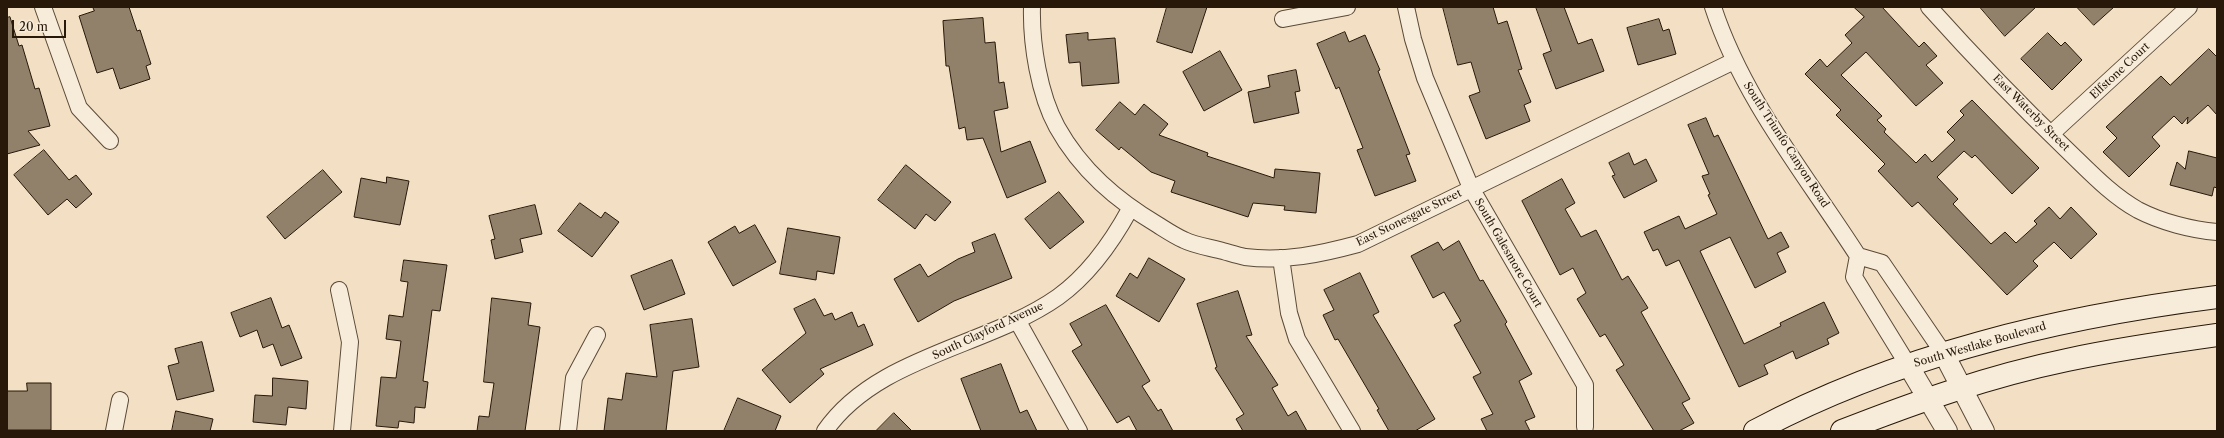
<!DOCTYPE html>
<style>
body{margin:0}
#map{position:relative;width:2224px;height:438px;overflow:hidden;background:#f3e0c4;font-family:"Libre Caslon Text",serif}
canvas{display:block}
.frame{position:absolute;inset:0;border:8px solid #271809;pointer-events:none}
.scale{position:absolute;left:12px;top:20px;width:54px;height:18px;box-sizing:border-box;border:2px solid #271809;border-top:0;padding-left:5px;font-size:12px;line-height:14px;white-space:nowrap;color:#271809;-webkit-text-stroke:3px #f7ebd9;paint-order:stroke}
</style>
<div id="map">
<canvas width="2224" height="438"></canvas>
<div class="frame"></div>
<div class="scale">20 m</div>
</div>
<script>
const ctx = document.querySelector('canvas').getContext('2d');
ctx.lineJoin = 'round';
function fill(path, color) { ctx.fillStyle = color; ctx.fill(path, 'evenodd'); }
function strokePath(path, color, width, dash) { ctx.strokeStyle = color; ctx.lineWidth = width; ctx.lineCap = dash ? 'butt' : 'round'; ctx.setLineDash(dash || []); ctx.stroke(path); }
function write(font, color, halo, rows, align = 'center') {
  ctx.font = font + ' "Libre Caslon Text",serif'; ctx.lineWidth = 3; ctx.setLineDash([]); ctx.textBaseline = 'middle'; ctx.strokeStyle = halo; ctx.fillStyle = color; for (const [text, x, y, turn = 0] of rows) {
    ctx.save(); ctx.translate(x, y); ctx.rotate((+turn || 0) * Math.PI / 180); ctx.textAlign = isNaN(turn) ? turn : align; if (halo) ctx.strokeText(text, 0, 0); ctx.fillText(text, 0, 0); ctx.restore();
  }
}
const building = new Path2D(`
 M 93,7 L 129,7 L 137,31 L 140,30 L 151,64 L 146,66 L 150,79 L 120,89 L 113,68 L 97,73 L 79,16 L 94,11 Z
 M 1167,7 L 1207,7 L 1192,53 L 1157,42 Z
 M 1443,7 L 1493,7 L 1498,24 L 1507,21 L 1522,69 L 1518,70 L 1531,102 L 1524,105 L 1530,121 L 1486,139 L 1469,96 L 1480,92 L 1471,62 L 1458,65 Z
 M 1536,7 L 1564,7 L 1578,44 L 1592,39 L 1604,71 L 1556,89 L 1543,54 L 1551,51 Z
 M 1854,7 L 1882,7 L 1919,47 L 1924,42 L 1937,56 L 1926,65 L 1943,83 L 1916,106 L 1866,52 L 1841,75 L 1882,116 L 1877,120 L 1886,129 L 1884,132 L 1916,163 L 1925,154 L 1932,162 L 1955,140 L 1947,132 L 1964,115 L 1960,111 L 1972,100 L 2039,168 L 2012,194 L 1975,155 L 1972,158 L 1964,151 L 1937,177 L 1958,199 L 1953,204 L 1991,244 L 2005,232 L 2016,243 L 2037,224 L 2034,221 L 2049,207 L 2060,219 L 2071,207 L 2097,234 L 2071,259 L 2054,242 L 2033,261 L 2038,266 L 2007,295 L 1918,202 L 1912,207 L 1878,171 L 1885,164 L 1836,115 L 1841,110 L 1805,74 L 1820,59 L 1827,67 L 1852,43 L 1845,35 L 1864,17 Z
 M 1980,7 L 2036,7 L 2005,36 Z
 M 2077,7 L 2114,7 L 2094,25 Z
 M 10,17 L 19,46 L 22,45 L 35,89 L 39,88 L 50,126 L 28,131 L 40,145 L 7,154 L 7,18 Z
 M 983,18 L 985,43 L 995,42 L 999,83 L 1004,82 L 1008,108 L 994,111 L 1001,152 L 1030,141 L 1046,182 L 1007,198 L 983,138 L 967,140 L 965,127 L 959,129 L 949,66 L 946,66 L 943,21 Z
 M 1659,19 L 1663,31 L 1669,29 L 1676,54 L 1638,65 L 1627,28 Z
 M 1345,32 L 1349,42 L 1365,35 L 1380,70 L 1378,71 L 1410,154 L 1406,155 L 1416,181 L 1375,196 L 1357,150 L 1363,148 L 1339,87 L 1336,89 L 1317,44 Z
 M 1088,33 L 1088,40 L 1115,38 L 1119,83 L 1082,86 L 1080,62 L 1069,63 L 1066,35 Z
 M 2048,33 L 2061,46 L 2065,42 L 2082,60 L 2052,90 L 2021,59 Z
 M 2209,49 L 2217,57 L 2217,115 L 2208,105 L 2187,124 L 2188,117 L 2182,124 L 2174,116 L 2152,137 L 2160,146 L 2129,177 L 2103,152 L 2117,138 L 2106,127 L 2161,76 L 2170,85 Z
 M 1220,51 L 1242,90 L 1204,111 L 1183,72 Z
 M 1296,70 L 1300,91 L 1295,92 L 1299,113 L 1254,123 L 1248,92 L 1270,87 L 1268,76 Z
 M 1120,102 L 1135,115 L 1144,104 L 1168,124 L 1159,135 L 1208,153 L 1207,156 L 1274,178 L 1275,169 L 1320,173 L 1316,213 L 1284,210 L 1285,206 L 1253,203 L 1248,217 L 1171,192 L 1175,181 L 1151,172 L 1121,147 L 1119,150 L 1096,130 Z
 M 1706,118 L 1714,137 L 1718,135 L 1768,239 L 1781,232 L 1789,247 L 1777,253 L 1786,272 L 1755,288 L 1730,237 L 1700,251 L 1744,344 L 1781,326 L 1780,323 L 1824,302 L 1839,333 L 1827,339 L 1829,344 L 1796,359 L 1793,351 L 1764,365 L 1768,374 L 1739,387 L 1679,260 L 1666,266 L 1658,249 L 1653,251 L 1644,232 L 1679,216 L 1685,229 L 1717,214 L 1708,195 L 1710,194 L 1702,176 L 1709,174 L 1688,125 Z
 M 44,150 L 69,180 L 76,175 L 92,194 L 76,208 L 67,199 L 48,215 L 14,175 Z
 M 2189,151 L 2217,158 L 2217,188 L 2214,187 L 2212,196 L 2170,185 L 2177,162 L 2185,169 Z
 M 1629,153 L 1634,165 L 1646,159 L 1657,181 L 1624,198 L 1612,176 L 1615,175 L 1609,163 Z
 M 906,165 L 951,202 L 935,221 L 926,214 L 915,229 L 878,200 Z
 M 323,170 L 342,192 L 285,239 L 267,217 Z
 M 387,177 L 409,181 L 400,225 L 354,217 L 361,178 L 386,183 Z
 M 1562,179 L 1575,203 L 1565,209 L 1581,237 L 1596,230 L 1622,280 L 1628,276 L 1648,308 L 1641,312 L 1690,399 L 1682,403 L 1694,423 L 1679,431 L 1654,431 L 1616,370 L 1624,365 L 1605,334 L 1600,337 L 1577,299 L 1586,293 L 1573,268 L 1560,275 L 1522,201 Z
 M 1059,192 L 1084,222 L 1050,249 L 1025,219 Z
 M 580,203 L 601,218 L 605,212 L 619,222 L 592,257 L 558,231 Z
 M 535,205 L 542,234 L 520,239 L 523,252 L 495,259 L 491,240 L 495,239 L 489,216 Z
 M 755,225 L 776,262 L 733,286 L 708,242 L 735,226 L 739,233 Z
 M 788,228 L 840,237 L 834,274 L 817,271 L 816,280 L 780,274 Z
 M 995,234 L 1012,278 L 954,301 L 918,322 L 894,279 L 920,264 L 928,277 L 958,259 L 975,252 L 972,243 Z
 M 1459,241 L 1480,281 L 1483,280 L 1507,322 L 1505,324 L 1532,374 L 1519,381 L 1535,417 L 1525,421 L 1530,431 L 1487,431 L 1481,419 L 1493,414 L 1473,377 L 1481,373 L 1454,325 L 1461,321 L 1444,292 L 1433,298 L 1411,256 L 1438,242 L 1443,250 Z
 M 1149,258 L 1185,279 L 1159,322 L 1116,296 L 1130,273 L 1137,278 Z
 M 404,260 L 447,265 L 440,311 L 432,310 L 423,381 L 428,382 L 425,408 L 415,407 L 414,423 L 399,421 L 398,428 L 376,426 L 381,377 L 396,378 L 401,341 L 386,339 L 389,315 L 403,317 L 408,282 L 401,281 Z
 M 672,260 L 685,294 L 644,310 L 631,276 Z
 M 1360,273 L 1379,312 L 1373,315 L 1435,419 L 1415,431 L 1389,431 L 1377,410 L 1379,409 L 1338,339 L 1335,340 L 1323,315 L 1334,310 L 1324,290 Z
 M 1238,291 L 1252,335 L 1246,336 L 1278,385 L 1272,388 L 1288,416 L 1296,411 L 1307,431 L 1243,431 L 1236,419 L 1244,414 L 1215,368 L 1217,367 L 1197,304 Z
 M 271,298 L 282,328 L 289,325 L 302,358 L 281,366 L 273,344 L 263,348 L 257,330 L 240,337 L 231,313 Z
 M 492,298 L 531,303 L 528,325 L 540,327 L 525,431 L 477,431 L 479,416 L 489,417 L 494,383 L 484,382 Z
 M 815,299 L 824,316 L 832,313 L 835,320 L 852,312 L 858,327 L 864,324 L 873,345 L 820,369 L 824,374 L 790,403 L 762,370 L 806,333 L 794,309 Z
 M 1106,305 L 1150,381 L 1142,386 L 1158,411 L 1161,409 L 1173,431 L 1137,431 L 1129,416 L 1117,423 L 1072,351 L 1082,345 L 1070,324 Z
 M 692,319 L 699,367 L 673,371 L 666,431 L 604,431 L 608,398 L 622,400 L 626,373 L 657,377 L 650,325 Z
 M 202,342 L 214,391 L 177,400 L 168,366 L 179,363 L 175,349 Z
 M 1001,364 L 1020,413 L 1027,410 L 1037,431 L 981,431 L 961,379 Z
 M 273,378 L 308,381 L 306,409 L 288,407 L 286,425 L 253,422 L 255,395 L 272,396 Z
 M 27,383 L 51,383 L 51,430 L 7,430 L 7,391 L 27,391 Z
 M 738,398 L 781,416 L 775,431 L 724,431 Z
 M 176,411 L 213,419 L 210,431 L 172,431 Z
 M 894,413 L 912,431 L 876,431 Z`);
fill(building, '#91806a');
strokePath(building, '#271809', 1);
const minor = new Path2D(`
 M 43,7 L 79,108 L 110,141
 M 1032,7 C 1031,44 1039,94 1057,127 C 1081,170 1116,200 1158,225 C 1166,230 1175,236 1184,240 C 1194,245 1207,247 1219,250 C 1227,252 1236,255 1245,257 C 1284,262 1321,254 1358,244 L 1734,61
 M 1406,7 L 1413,39 L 1425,78 L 1471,188 L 1585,385 L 1585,427
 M 1713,7 C 1743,99 1806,175 1858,256 L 1882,263 L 1944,354
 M 1929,7 C 1973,56 2019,104 2066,149 C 2089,171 2111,195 2138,210 C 2161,222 2192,230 2217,232
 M 1283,19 L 1347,7
 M 2051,134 L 2189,7
 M 1858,256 L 1854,277 L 1908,365
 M 1281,258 L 1289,313 L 1297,339 L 1352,431
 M 339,290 L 350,342 L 342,431
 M 1017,320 L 1079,431
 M 114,431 L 120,400
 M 568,431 L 574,378 L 597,335
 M 825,431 C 877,356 987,347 1058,297 C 1090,274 1112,242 1130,209`);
const tertiary = new Path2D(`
 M 1944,354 L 1984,431
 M 1908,365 L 1947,431`);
const secondary = new Path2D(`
 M 1755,431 C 1897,355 2058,317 2217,297
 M 1842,431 C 1916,402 1990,376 2067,360 C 2117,349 2167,342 2217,335`);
strokePath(minor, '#5a4a38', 18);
strokePath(tertiary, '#5a4a38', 22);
strokePath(secondary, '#271809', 24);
strokePath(minor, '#f7ebd9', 16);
strokePath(tertiary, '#f7ebd9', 20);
strokePath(secondary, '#f7ebd9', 22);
write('11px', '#271809', '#f7ebd9', [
 ["Elfstone Court",2120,71,-43],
 ["East Waterby Street",2031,113,45],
 ["South Triunfo Canyon Road",1786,145,57],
 ["East Stonesgate Street",1409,218,-26],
 ["South Galesmore Court",1508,253,60],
 ["South Clayford Avenue",988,331,-25],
 ["South Westlake Boulevard",1980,345,-16]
]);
</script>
